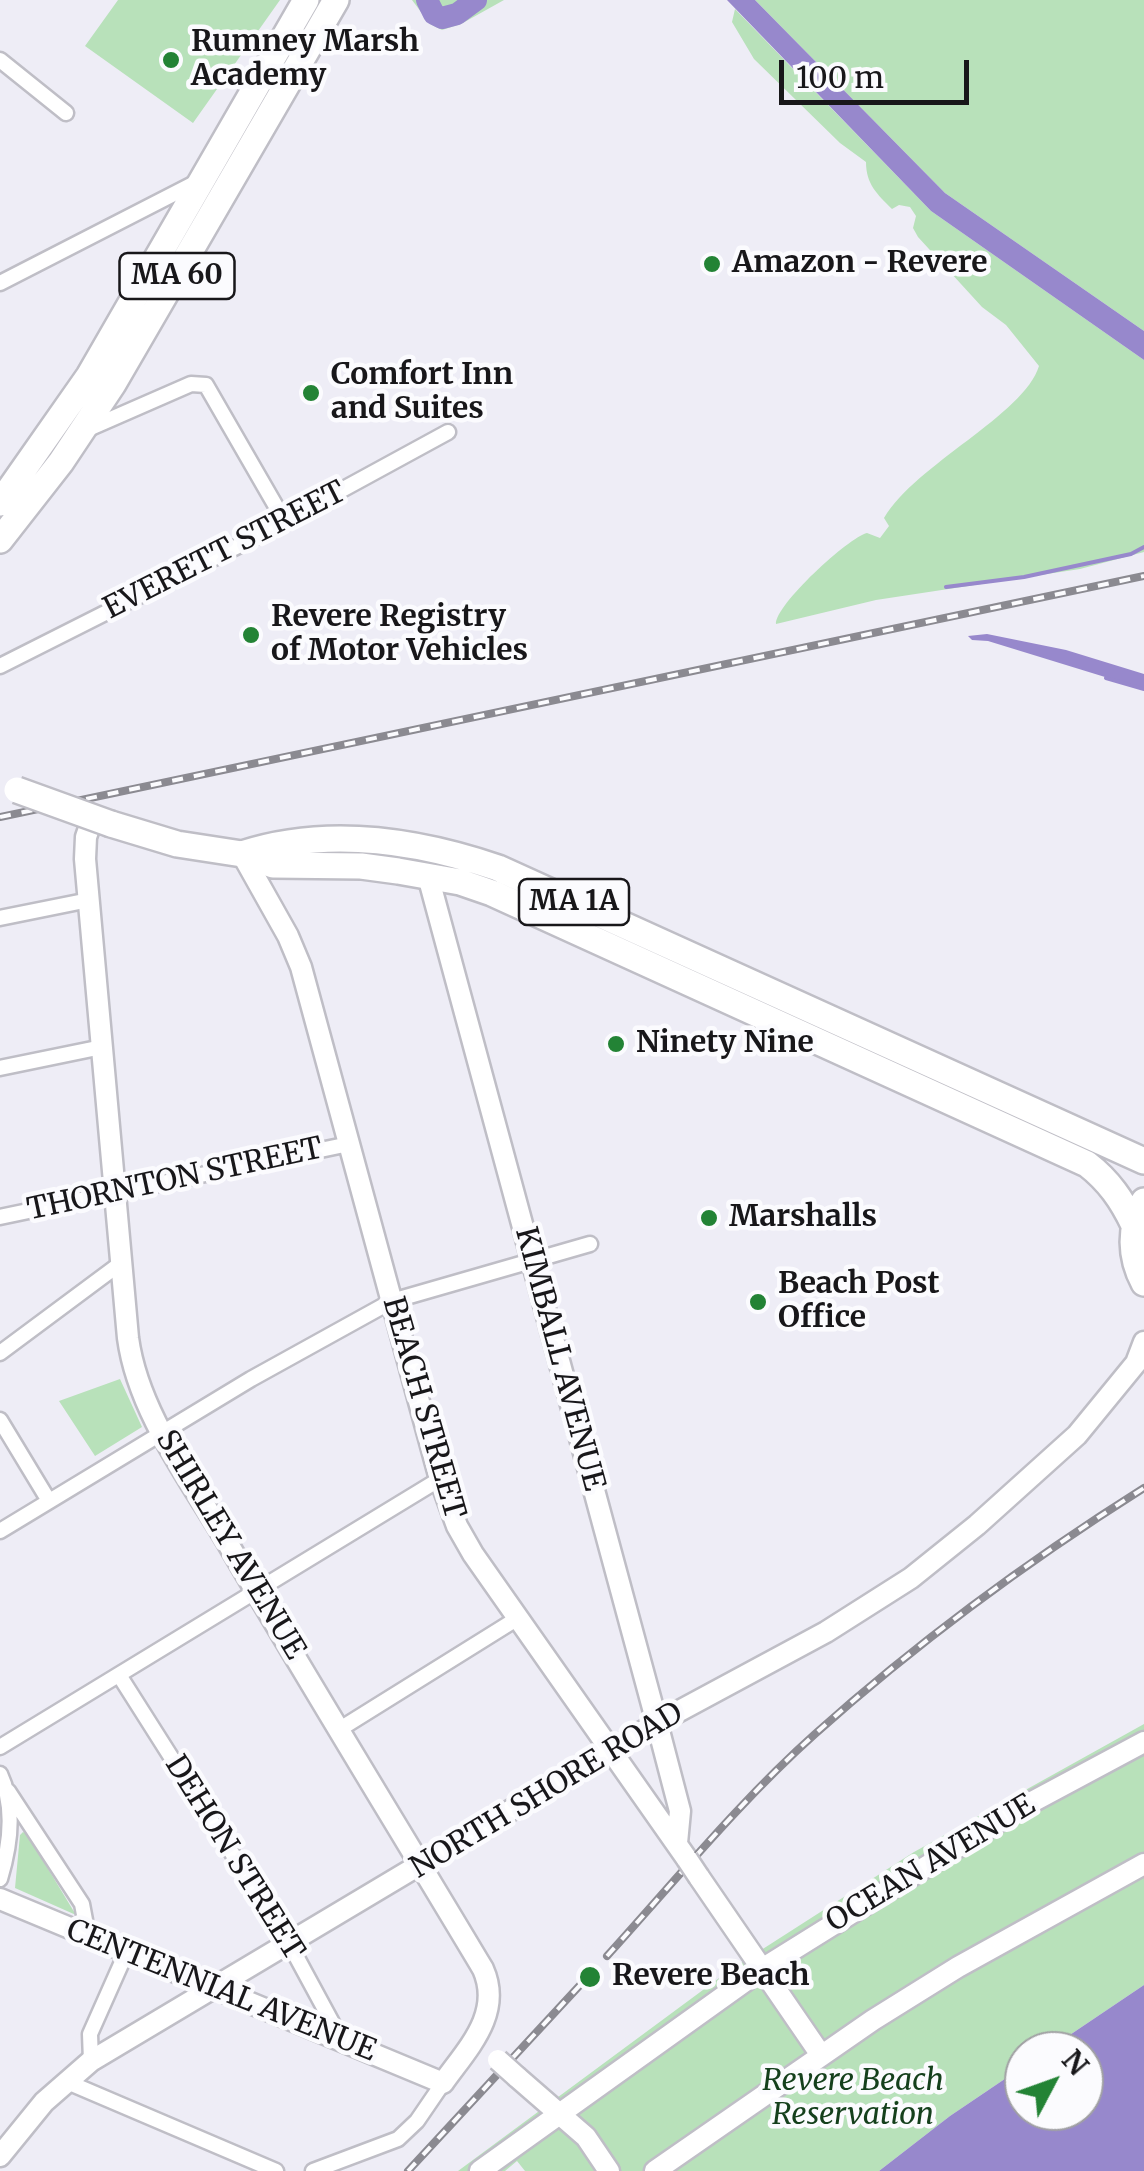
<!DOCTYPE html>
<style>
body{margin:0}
#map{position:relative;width:1144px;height:2171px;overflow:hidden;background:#eeedf6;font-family:Merriweather,serif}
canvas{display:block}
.north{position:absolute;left:1004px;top:2031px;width:100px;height:100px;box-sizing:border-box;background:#fbfbfe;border:2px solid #a0a0a3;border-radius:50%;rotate:49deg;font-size:28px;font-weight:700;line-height:40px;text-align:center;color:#18171a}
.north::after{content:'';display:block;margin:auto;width:35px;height:45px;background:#238335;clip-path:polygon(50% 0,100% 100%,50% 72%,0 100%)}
.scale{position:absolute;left:779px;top:60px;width:190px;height:45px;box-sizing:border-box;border:5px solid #18171a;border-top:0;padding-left:12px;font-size:30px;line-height:35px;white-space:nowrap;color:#18171a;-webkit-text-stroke:8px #fbfbfe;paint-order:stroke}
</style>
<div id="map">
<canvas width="1144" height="2171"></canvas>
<div class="north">N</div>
<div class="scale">100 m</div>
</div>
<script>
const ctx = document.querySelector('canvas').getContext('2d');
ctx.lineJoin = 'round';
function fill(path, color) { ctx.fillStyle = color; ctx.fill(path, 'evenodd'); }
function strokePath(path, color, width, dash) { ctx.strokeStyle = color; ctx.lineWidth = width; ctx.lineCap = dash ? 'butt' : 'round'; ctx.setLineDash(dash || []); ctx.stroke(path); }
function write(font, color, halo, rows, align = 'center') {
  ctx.font = font + ' Merriweather,serif'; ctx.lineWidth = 9; ctx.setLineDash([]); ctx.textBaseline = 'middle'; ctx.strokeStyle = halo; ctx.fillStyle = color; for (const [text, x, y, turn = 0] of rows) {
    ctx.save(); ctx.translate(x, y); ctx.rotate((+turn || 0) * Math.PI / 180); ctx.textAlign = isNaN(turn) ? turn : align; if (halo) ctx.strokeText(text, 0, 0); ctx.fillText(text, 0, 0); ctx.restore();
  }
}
fill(new Path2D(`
 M 118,0 L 280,0 L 193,123 L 85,46 Z
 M 412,0 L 504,0 L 461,24 L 442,30 L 430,24 Z
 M 755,0 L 1144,0 L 1144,331 L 945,193 Z
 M 735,9 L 931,211 L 1144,360 L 1144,552 L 1080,569 L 876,600 L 776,624 C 775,605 849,537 867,533 L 880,538 L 889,526 L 884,518 C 916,464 1024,415 1039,366 L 1006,325 L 982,307 L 918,237 L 913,228 L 916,216 L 910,207 L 899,205 L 892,209 C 877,194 866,184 866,162 L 840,143 L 754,59 L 732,22 Z
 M 120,1379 L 142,1427 L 95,1456 L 59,1401 Z
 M 1144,1724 L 1144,1985 L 1046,2051 L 1024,2051 L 1024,2066 L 950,2116 L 879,2171 L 525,2171 L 517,2161 L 505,2171 L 458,2171 L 730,1970 L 914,1852 Z
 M 23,1832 L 27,1834 L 76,1915 L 15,1888 L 20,1835 Z`), '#b8e1ba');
fill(new Path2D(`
 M 727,0 L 755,0 L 945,193 L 1144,331 L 1144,360 L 931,211 Z
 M 987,634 L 1066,650 L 1144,674 L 1144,689 L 988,641 L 972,640 L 968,636 Z
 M 1144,1985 L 1144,2171 L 879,2171 L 950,2116 L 1024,2066 L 1024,2111 L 1084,2111 L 1084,2051 L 1046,2051 Z`), '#9788cc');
strokePath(new Path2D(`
 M 946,587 L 1024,577 L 1131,554 L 1144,547
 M 1106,678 L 1144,689`), '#9788cc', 4);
strokePath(new Path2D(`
 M 427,0 L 434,14 L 442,18 L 457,14 L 476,0`), '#9788cc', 22);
const street = new Path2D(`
 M 0,60 L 66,113
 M 0,283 L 195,183
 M 88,429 L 191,384 L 206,385 L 285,522
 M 0,666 L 248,541 L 448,432
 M 0,918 L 89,900
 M 0,1068 L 102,1047
 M 0,1217 L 349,1144
 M 0,1353 L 121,1263
 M 0,1420 L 49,1501
 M 0,1531 L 251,1379 L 392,1301 L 590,1244
 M 119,1675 L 289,1943 L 342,2041
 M 340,1729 L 518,1618
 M 0,1747 L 440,1479
 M 0,1774 C 15,1806 10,1846 0,1879
 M 8,1791 L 82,1904 L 85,1920 L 82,1935
 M 91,2061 L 90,2034 L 126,1953
 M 65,2081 L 276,2171
 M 313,2171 L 398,2139 L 417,2121 L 443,2083`);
const secondary = new Path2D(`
 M 242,854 L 288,936 L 301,967 L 440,1479 L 457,1526 L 473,1554 L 687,1859
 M 428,876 L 657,1723 L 680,1811 L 677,1843
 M 699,1877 L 821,2055
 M 0,1899 L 443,2083 C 467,2049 503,2014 483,1969 C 398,1827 311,1686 227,1542 C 190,1479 138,1412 128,1338 L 85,859 L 86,837 L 93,817
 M 517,2077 L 586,2137 L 609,2171
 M 0,2156 L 44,2102 L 91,2061 L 657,1723 L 826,1632 L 911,1578 L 977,1525 L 1077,1435 L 1136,1363 L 1144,1342
 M 480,2171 L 762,1969 L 1017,1810 L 1144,1742
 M 655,2171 L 873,2020 L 958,1967 L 1144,1864`);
const highway = new Path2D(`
 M 0,503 L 89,376 L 306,0
 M 0,540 L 61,462 L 113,384 L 336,0
 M 111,824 L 177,844 L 242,854 L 273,865 L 361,866 L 398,871 L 460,882 L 492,893 L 1087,1164 C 1109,1181 1122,1200 1134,1225
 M 242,854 C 325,827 416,840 498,868 L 1144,1161
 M 1144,1201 C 1129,1228 1130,1257 1144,1283`);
strokePath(street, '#bfbec6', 19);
strokePath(secondary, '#bfbec6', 25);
strokePath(highway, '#bfbec6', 30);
strokePath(street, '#fff', 14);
strokePath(secondary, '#fff', 20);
strokePath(highway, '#fff', 25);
const rail = new Path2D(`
 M 0,817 L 1144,576
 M 607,1956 C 675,1881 740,1801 815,1734 C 918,1642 1028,1561 1144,1488
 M 408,2171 L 582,1983`);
strokePath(rail, '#8b8a91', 8);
strokePath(rail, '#fbfbfe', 4, [11]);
const secondaryBridge = new Path2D(`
 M 687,1859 L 699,1877
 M 498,2060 L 517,2077`);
const highwayBridge = new Path2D(`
 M 17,790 L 111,824`);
strokePath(secondaryBridge, '#bfbec6', 25, []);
strokePath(highwayBridge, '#bfbec6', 30, []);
strokePath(secondaryBridge, '#fff', 20);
strokePath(highwayBridge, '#fff', 25);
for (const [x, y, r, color] of [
 [171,60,10,"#238335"],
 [712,264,10,"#238335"],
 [311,393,10,"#238335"],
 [251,635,10,"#238335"],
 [616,1044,10,"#238335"],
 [709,1218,10,"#238335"],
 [758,1302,10,"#238335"],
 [590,1977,12,"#238335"]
]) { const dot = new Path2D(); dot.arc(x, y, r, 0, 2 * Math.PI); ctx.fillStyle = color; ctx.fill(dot); strokePath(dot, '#fbfbfe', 4); }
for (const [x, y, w] of [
 [177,276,115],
 [574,902,110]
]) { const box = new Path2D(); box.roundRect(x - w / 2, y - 23, w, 46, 8); ctx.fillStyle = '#fbfbfe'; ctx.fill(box); strokePath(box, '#18171a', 2.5); }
write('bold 28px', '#18171a', null, [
 ["MA 60",177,276],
 ["MA 1A",574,902]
]);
write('bold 30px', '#18171a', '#fbfbfe', [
 ["Rumney Marsh",191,43],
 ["Academy",191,77],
 ["Amazon - Revere",732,264],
 ["Comfort Inn",331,376],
 ["and Suites",331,410],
 ["Revere Registry",271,618],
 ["of Motor Vehicles",271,652],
 ["Ninety Nine",636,1044],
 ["Marshalls",729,1218],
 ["Beach Post",778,1285],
 ["Office",778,1319],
 ["Revere Beach",612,1977]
], 'left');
write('30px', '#18171a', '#fbfbfe', [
 ["EVERETT STREET",225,551,-27],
 ["THORNTON STREET",175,1180,-12],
 ["KIMBALL AVENUE",559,1359,75],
 ["BEACH STREET",423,1408,74],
 ["SHIRLEY AVENUE",230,1545,59],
 ["NORTH SHORE ROAD",547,1791,-31],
 ["DEHON STREET",234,1858,58],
 ["OCEAN AVENUE",931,1864,-31],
 ["CENTENNIAL AVENUE",221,1991,22]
]);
write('italic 30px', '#15401c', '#fbfbfe', [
 ["Revere Beach",853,2082],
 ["Reservation",853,2116]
]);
</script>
